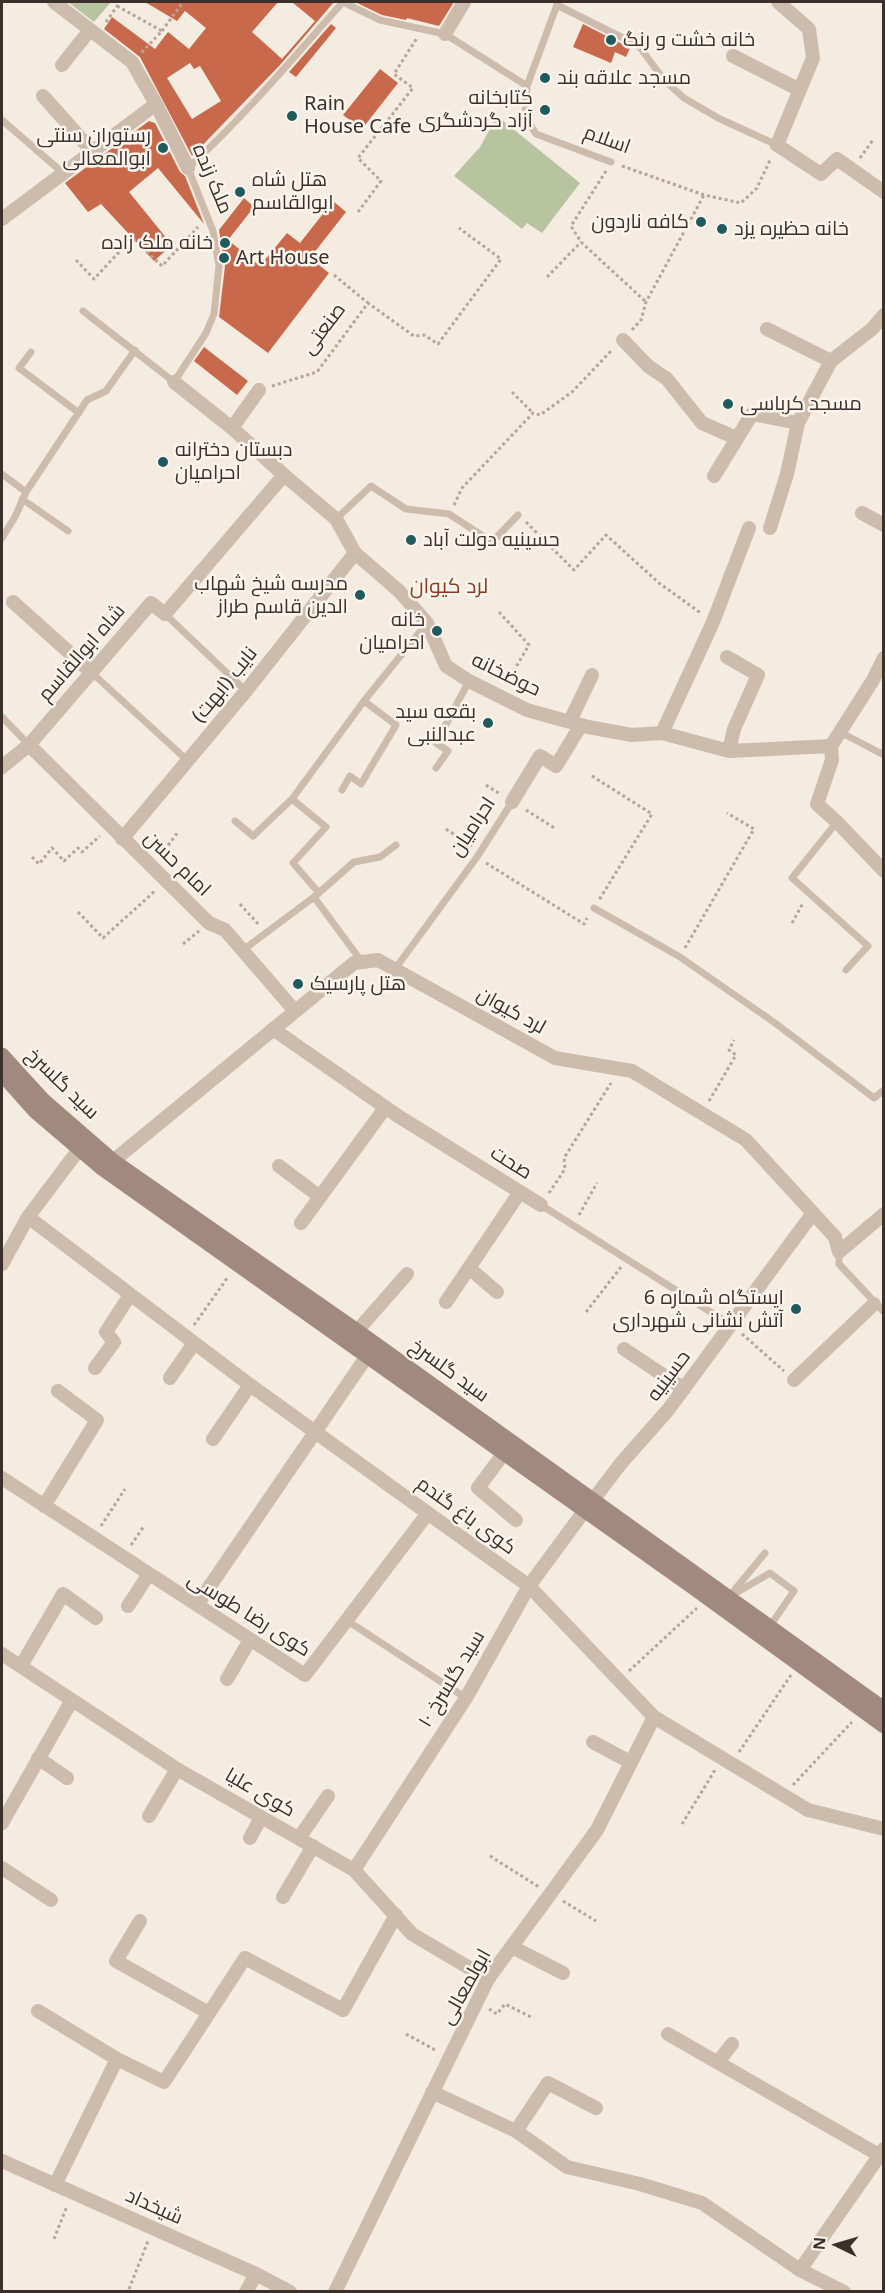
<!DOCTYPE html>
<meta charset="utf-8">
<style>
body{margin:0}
#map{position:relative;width:885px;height:2293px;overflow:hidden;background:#f4ebe1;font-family:"Noto Sans",sans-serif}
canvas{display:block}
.frame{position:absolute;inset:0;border:3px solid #3b302b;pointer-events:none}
.north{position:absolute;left:807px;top:2215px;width:60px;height:60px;-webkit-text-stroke:4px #fbf5ee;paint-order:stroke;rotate:275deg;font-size:16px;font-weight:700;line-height:24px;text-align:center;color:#3b302b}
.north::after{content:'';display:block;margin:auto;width:21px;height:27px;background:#3b302b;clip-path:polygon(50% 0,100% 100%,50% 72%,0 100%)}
</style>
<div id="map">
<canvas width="885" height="2293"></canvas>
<div class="frame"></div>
<div class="north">N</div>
</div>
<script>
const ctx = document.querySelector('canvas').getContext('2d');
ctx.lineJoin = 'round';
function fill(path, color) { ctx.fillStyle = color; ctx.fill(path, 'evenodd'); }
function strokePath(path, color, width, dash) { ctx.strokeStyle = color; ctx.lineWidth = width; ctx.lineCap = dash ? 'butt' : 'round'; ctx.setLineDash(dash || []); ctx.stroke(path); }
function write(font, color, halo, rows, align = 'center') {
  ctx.font = font + ' "Noto Sans",Cairo,sans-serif'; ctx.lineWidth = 5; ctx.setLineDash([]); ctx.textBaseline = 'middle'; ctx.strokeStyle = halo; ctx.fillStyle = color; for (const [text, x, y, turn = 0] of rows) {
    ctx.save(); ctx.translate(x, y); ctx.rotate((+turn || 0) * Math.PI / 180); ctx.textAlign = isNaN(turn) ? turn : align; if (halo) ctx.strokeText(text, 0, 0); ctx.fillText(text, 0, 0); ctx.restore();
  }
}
fill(new Path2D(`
 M 68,2 L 111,2 L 94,22 Z
 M 497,116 L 580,183 L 542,233 L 527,223 L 522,229 L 454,176 L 480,147 Z`), '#b8c4a0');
fill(new Path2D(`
 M 145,2 L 278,2 L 252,32 L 282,59 L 315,21 L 292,2 L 334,2 L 280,65 L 192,156 L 140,57 L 104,29 L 112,17 L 155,49 L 168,32 L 189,49 L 206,28 L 185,11 L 177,21 ZM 190,63 L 194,69 L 200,66 L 221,101 L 192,119 L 167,78 Z
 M 355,2 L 454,2 L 439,26 L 407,18 L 406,20 L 382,15 Z
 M 331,24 L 336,28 L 296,77 L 289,72 Z
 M 583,24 L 630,48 L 626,57 L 615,52 L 611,63 L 573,47 Z
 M 380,69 L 398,83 L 362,129 L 343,115 Z
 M 149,121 L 155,123 L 180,172 L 185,176 L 204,224 L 158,168 L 129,192 L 172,245 L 154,261 L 101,204 L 88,212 L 65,183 Z
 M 244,198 L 254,207 L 228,240 L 260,266 L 287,233 L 300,243 L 333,201 L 346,212 L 310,258 L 329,273 L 268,353 L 219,317 L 225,266 L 219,230 Z
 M 204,347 L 248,381 L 237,395 L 194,361 Z`), '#c8694b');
strokePath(new Path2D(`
 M 117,6 L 162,31 L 141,53
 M 106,22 L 120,2
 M 162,31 L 183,2
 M 860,158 L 873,140
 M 622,166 L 704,195 L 741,203 L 757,188 L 771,158
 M 606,171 L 571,226 L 581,242 L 646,302
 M 358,212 L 381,181 L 358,158 L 413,88 L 394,74 L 417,38
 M 76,260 L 94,279 L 132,238 L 162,266 L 198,227
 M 334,275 L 368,303
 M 547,277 L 581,242
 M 632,330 L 641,320 L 646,302 L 704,195
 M 272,386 L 317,372 L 368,303 L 414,336 L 424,335 L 438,344 L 501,259 L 459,228
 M 512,392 L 533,413
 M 454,505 L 462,488 L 533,413 L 540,415 L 572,392 L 612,350
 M 526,522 L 574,570 L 606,535 L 659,583 L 702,614
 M 499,612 L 529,645 L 506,684
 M 592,776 L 652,814 L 599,900
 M 486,785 L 500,794
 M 526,810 L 556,829
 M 446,829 L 472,846
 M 161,855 L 178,832
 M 32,857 L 39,864 L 52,848 L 64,861 L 78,848 L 82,852 L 100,836
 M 486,863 L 584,924 L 587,918
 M 240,904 L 259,925
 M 78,912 L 103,938 L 156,890
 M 792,923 L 803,903
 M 183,944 L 199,931
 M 685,948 L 754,829 L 727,813
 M 709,1101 L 736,1055 L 729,1050 L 734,1040
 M 549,1193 L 565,1169 L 564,1158 L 611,1083
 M 579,1215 L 597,1183
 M 586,1312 L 621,1267
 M 194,1325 L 228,1277
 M 742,1334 L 784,1371
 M 101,1526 L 125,1489
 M 131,1545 L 144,1526
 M 629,1671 L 697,1608
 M 739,1752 L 791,1675
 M 793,1785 L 852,1722
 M 682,1824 L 715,1770
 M 490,1856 L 539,1887
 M 563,1901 L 596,1921
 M 489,2009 L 497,2014 L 505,2004 L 533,2018
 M 406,2034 L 437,2051
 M 54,2239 L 67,2206
 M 129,2289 L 148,2241`), '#b9a596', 3, [3, 3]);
strokePath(new Path2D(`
 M 343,2 L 380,20 L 445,34 L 527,86 L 525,117 L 536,134 L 611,162
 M 557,5 L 639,46 L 664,80 L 684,98 L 718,118 L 777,145
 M 527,86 L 558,2
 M 2,120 L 63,173
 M 83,311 L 174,382 L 206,333 L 214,314 L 219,266 L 213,231 L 188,168 C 244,117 293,58 343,2
 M 31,352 L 19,368 L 79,413
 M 2,474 L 26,492
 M 22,499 L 68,531
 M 336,519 L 371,486 L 406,509 L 449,514 L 492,542 L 518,515
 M 2,538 L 15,517 L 26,492 L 87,400 L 106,391 L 135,350
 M 165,614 L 246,691
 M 91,672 L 188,761
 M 2,717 L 29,745
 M 840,732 L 882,754 L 884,751
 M 436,768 L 448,751 L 436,743 L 469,681
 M 342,790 L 350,776 L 361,784 L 396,725 L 364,701
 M 292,799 L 326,827 L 293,863 L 319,893
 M 235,821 L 253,836 L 292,799 L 364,701 L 427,623
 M 837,822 L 792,878 L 868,946 L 846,970
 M 314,897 L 362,962
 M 594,908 L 680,957 L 775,1023 L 874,1098 L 884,1090
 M 243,950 L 314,897 L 354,862 L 380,857 L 396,845
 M 395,969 L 477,857 L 512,802
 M 541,1205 L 731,1325
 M 839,1252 L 839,1264 L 884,1312
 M 732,1593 L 765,1553
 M 729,1597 L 770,1573 L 794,1591 L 770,1626
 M 346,1620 L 466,1698`), '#cdbbac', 7);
strokePath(new Path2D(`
 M 54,2 L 132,62 L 156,104 L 188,168
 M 778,2 L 809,29 L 813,58 L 777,145 L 821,174 L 837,159 L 884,192
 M 445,34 L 464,2
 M 733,56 L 800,90
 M 62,65 L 90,30
 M 43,96 L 93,152
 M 2,219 L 156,104
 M 767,329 L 831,361
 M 623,340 L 648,366 L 667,379 L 702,423 L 736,438
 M 174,382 L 232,428 L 284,475 L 336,519 L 355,553 L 399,591 L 427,623 L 446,666 L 469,681 L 527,710 L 588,727 L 632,735 L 662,733 L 729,751 L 831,746 L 873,680 L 884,658
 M 232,428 L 259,390
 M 714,476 L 752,414 L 798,423
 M 862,513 L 884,525
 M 770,528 L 787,474 L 798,423 L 831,361 L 872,329 L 884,315
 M 13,602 L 91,672
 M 727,657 L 758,675 L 734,729 L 729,751
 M 570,721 L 592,675
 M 662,733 L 713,622 L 749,528
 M 29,745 L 209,923 L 225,930 L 295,1011
 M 831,746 L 832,760 L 817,804 L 837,822 L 884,871
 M 2,767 L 29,745 L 151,603 L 165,614 L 284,475
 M 512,802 L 540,756 L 556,766 L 581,725
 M 122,839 L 246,691 L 355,553
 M 273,1029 L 398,1116 L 541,1205
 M 113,1161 L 354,963 L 378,960 L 555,1058 L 632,1071 L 746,1140 L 835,1237 L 839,1252 L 884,1214
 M 279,1166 L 320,1197
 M 28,1217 L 250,1385 L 529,1586 L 654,1717 L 808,1810 L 884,1829
 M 301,1223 L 385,1108
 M 2,1264 L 28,1217 L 86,1140
 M 469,1268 L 497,1292
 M 446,1302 L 520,1192
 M 357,1331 L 407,1274
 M 624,1349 L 684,1389
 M 95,1368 L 114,1342 L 106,1332 L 130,1295
 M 170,1378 L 194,1343
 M 794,1380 L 874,1304
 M 213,1439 L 250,1385
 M 504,1453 L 478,1488 L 516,1520
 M 2,1478 L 305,1675 L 428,1513
 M 593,1500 L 622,1462 L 668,1410 L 813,1213
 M 44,1506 L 97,1420 L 58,1391
 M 197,1605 L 367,1356
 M 128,1606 L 149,1574
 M 2,1654 L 177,1769 L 354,1870 L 412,1934 L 488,1979
 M 21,1666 L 63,1594 L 96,1618
 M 227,1679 L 250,1640
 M 593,1742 L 630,1762
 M 38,1758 L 67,1778
 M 149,1816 L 177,1769
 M 2,1823 L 72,1700
 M 250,1838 L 261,1817
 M 299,1838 L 328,1796
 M 2,1868 L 51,1900
 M 354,1870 L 466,1698 L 529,1586 L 585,1510
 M 283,1897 L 313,1846
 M 140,1921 L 116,1961 L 209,2013
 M 512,1947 L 563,1973
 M 38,2011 L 117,2059
 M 668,2034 L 879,2155
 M 718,2062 L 732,2044
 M 432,2092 L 516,2131 L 567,2167 L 640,2184 L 702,2203 L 800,2270 L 844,2292
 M 516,2131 L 548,2083 L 596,2108
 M 2,2161 L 256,2274 L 290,2292
 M 55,2185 L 117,2059 L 164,2082 L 245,1958 L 343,2010 L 396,1915
 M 800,2270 L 884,2149
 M 246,2292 L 256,2274
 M 335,2292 L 488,1979 L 597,1830 L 654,1717`), '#cdbbac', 14);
strokePath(new Path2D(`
 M 2,1055 L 44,1101 L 113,1161 L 357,1331 L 884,1709
 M 2,1074 L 35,1111 L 103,1169 L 694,1588 L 884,1726`), '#a18a7d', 15);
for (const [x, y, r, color] of [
 [611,40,6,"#1f5a5e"],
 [545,78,6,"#1f5a5e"],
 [545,110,6,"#1f5a5e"],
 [292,116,6,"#1f5a5e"],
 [163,148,6,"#1f5a5e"],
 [240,192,6,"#1f5a5e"],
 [701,222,6,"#1f5a5e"],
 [722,229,6,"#1f5a5e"],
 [225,243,6,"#1f5a5e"],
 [224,258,6,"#1f5a5e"],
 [728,404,6,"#1f5a5e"],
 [163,462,6,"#1f5a5e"],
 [411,540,6,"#1f5a5e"],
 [360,595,6,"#1f5a5e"],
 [437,631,6,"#1f5a5e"],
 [488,723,6,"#1f5a5e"],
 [298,984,6,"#1f5a5e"],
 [796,1309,6,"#1f5a5e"]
]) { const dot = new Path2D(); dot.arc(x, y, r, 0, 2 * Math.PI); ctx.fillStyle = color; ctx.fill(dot); strokePath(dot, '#fbf5ee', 2); }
write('20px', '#3b302b', '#fbf5ee', [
 ["خانه خشت و رنگ",623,40],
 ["مسجد علاقه بند",557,78],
 ["کتابخانه",533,98,"right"],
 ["آزاد گردشگری",533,121,"right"],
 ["Rain",304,104],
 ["House Cafe",304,127],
 ["رستوران سنتی",151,136,"right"],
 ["ابوالمعالی",151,159,"right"],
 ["هتل شاه",252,180],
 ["ابوالقاسم",252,203],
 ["کافه ناردون",689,222,"right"],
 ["خانه حظیره یزد",734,229],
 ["خانه ملک زاده",213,243,"right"],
 ["Art House",236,258],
 ["مسجد کرباسی",740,404],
 ["دبستان دخترانه",175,450],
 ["احرامیان",175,473],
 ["حسینیه دولت آباد",423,540],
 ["مدرسه شیخ شهاب",348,584,"right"],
 ["الدین قاسم طراز",348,607,"right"],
 ["خانه",425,620,"right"],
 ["احرامیان",425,643,"right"],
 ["بقعه سید",476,712,"right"],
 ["عبدالنبی",476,735,"right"],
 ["هتل پارسیک",310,984],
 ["ایستگاه شماره 6",784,1298,"right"],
 ["آتش نشانی شهرداری",784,1321,"right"]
], 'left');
write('20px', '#3b302b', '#fbf5ee', [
 ["اسلام",607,140,20],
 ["ملک زنده",212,179,67],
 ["صنعتی",324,329,-53],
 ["شاه ابوالقاسم",82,653,-49],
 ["حوضخانه",506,675,26],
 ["نایب (ابهت)",225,685,-51],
 ["احرامیان",473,827,-57],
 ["امام حسن",177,864,44],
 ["لرد کیوان",511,1011,29],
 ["سید گلسرخ",62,1084,44],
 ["صحت",511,1163,32],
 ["سید گلسرخ",449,1371,36],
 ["حسینیه",669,1376,-53],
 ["کوی باغ گندم",466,1516,36],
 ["کوی رضا طوسی",249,1615,32],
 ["سید گلسرخ ۱۰",452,1679,-59],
 ["کوی علیا",260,1793,30],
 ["ابولمعالی",466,1987,-61],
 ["شیخداد",154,2207,24]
]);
write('21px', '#8c3b22', '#fbf5ee', [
 ["لرد کیوان",449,587]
]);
</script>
